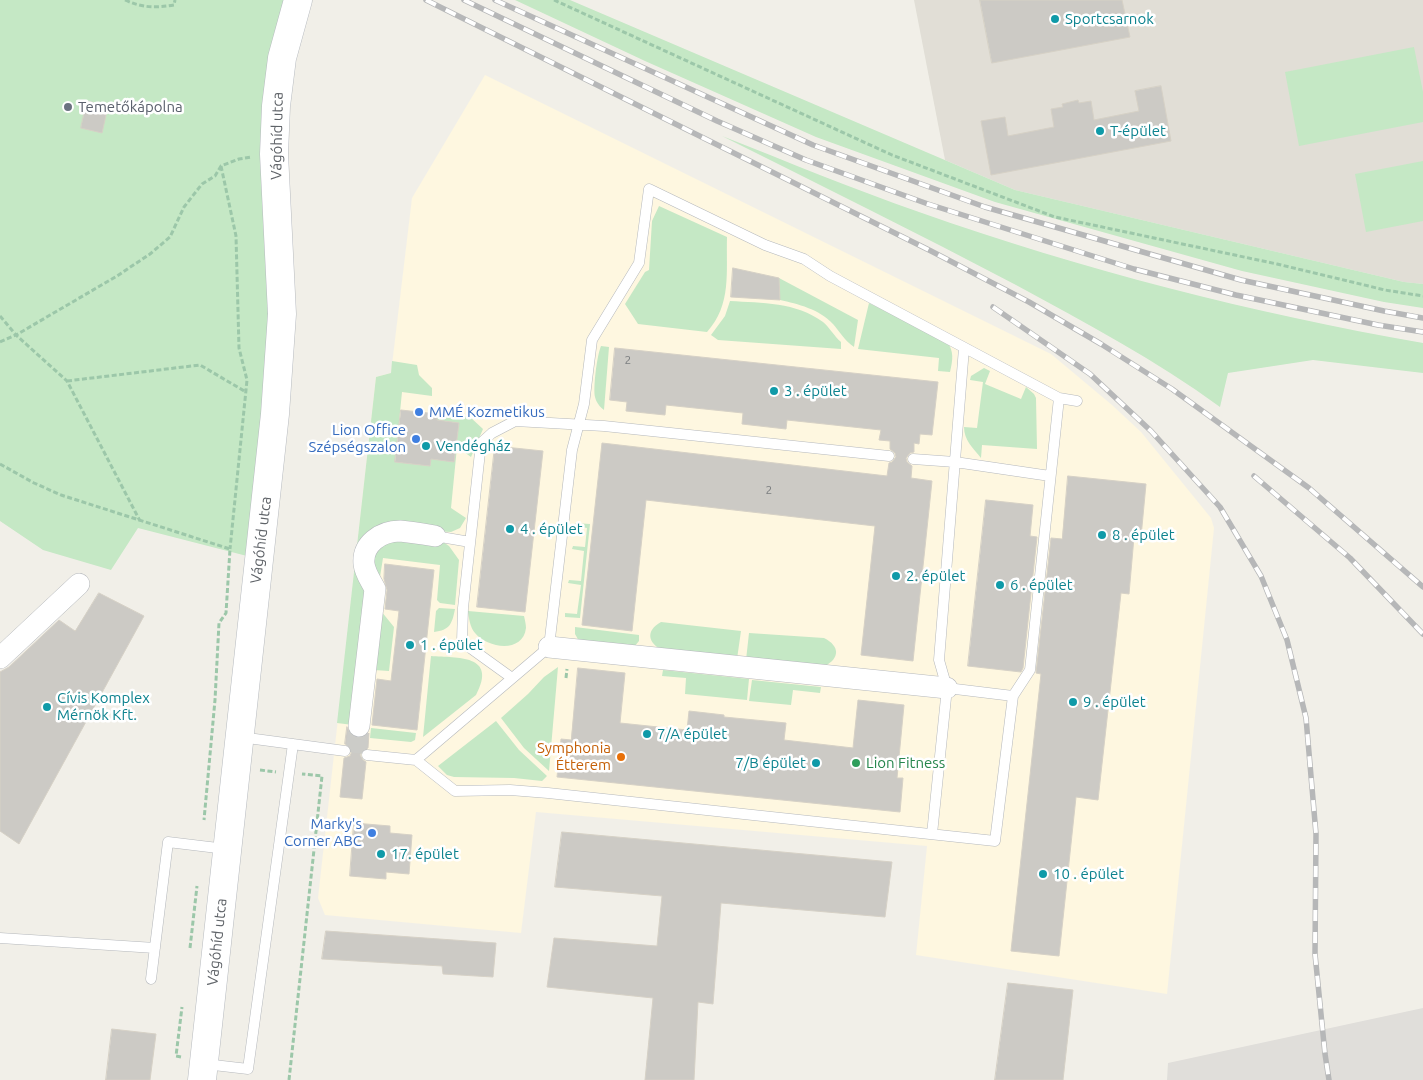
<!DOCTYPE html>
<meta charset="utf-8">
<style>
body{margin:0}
canvas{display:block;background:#f1efe8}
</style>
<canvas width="1423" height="1080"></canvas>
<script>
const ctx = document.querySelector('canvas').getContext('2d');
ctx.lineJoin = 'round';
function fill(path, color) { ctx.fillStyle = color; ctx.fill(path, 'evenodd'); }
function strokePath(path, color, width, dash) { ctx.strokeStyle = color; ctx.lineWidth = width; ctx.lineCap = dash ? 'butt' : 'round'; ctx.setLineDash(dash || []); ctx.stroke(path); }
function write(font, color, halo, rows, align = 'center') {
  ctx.font = font + ' Ubuntu,sans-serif'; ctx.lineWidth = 5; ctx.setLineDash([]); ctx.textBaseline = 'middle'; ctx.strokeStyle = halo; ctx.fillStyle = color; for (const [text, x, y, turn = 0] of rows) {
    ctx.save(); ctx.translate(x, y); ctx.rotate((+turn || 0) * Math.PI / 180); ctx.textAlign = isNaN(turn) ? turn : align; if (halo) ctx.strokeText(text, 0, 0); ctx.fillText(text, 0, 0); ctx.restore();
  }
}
fill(new Path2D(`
 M 485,75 L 1051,354 L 1112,405 L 1141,432 L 1211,518 L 1214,528 L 1167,994 L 916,955 L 927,846 L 536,812 L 521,933 L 325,915 L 318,898 L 376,377 L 391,373 L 412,198 Z`), '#fef7e0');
fill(new Path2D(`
 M 1423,1008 L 1423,1080 L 1167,1080 L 1168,1063 Z`), '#e0deda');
fill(new Path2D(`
 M 914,0 L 1423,0 L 1423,284 L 1404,282 L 1015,190 L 945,160 Z`), '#e1ded6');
fill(new Path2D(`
 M 0,0 L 284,0 L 265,179 L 268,314 L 264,434 L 247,556 L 138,528 L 111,570 L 43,550 L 0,521 Z
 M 515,0 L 570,0 L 1015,190 L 1404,282 L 1423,284 L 1423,308 L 1384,302 L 1242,271 L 995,202 L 816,137 L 645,61 Z
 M 1414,47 L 1423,92 L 1423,122 L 1299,146 L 1285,72 Z
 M 722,136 C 788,162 853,189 919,212 C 1083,270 1252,313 1423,343 L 1423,373 L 1313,360 L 1228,373 L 1220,407 C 1156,360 1086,323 1016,285 C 919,234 820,185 722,136 Z
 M 1423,161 L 1423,221 L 1366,232 L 1355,174 Z
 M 659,206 L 727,237 C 726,271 732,305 707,332 L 638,324 L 625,304 L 645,272 L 649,270 L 652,221 Z
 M 779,278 L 858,320 L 854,347 C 845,341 840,332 833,324 C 819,309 798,304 780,300 Z
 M 730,301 C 762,303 796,302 823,322 C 830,328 834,336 841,342 L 841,349 L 718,340 L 711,335 L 725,316 Z
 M 869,303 L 947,341 C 954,352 953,359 950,372 L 938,371 L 939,358 L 858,349 Z
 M 601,346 L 609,347 L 604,410 C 600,407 596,402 595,397 C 593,388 597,355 601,346 Z
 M 392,361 L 417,365 L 419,375 L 432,388 L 432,396 L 402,392 L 395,462 L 430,466 L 431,459 L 454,462 L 459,423 L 437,420 L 437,414 L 470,417 L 483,429 L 471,457 L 457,447 L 451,508 L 466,518 L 460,528 L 451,532 L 381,528 L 365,584 L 353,725 L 337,723 L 376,377 L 391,373 Z
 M 984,368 L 990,371 L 985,384 L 1021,399 L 1026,387 L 1034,394 L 1036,398 L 1037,449 L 982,445 L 981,458 C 973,448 964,440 964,427 L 977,428 L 983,382 L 970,380 L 971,376 Z
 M 575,523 L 590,524 L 580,618 L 565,617 L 565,613 L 577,614 L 581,585 L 568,583 L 569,580 L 581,581 L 584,551 L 572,549 L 573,546 L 585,547 L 587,528 L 575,526 Z
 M 386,539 L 443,542 L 449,546 L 459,560 L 455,605 L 440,603 L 437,600 L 440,565 L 383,558 L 379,583 L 371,553 Z
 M 439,608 L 455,609 C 452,624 450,630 434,632 L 436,611 Z
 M 381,611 L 394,627 L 389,671 L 374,670 Z
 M 468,611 L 524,616 C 525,620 526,625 526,628 C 523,654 487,648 475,633 C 470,627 469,619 468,611 Z
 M 661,622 L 741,631 L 737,659 L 663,651 C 648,643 645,631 661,622 Z
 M 575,627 L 639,635 L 639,641 L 634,647 L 579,641 L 575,634 Z
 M 749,633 L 824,638 C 840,646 840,658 825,666 L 746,660 Z
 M 431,656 C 457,658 498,654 476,695 L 423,737 Z
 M 558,667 L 549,771 L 524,748 L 501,718 L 528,694 L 544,677 Z
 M 663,670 L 749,679 L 747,700 L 685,694 L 686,678 L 662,676 Z
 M 752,680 L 821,687 L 820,693 L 793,690 L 791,705 L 749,701 Z
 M 496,721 L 519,750 L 547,776 L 542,781 L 514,778 L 454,777 L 447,775 L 438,766 Z
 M 371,728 L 416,733 L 415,740 L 411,742 L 370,738 Z`), '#c5e8c5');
const building = new Path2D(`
 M 980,0 L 1122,0 L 1130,37 L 992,63 Z
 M 1161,86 L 1171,141 L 991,175 L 981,121 L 1005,117 L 1008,136 L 1054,127 L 1051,109 L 1063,107 L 1062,104 L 1078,100 L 1079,103 L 1091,101 L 1094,120 L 1139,111 L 1135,91 Z
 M 87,101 L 108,106 L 102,133 L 81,128 Z
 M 733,268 L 779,278 L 780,300 L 731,297 Z
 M 615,348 L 938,382 L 932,435 L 920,434 L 919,444 L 914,443 L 914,452 L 910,453 L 906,458 L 907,462 L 912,466 L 911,478 L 932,481 L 913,661 L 861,655 L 875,526 L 646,500 L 632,631 L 582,625 L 602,443 L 887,476 L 889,463 L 892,462 L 896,457 L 895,453 L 890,449 L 890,441 L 879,440 L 881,430 L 787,420 L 786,429 L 742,424 L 743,413 L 666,405 L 665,415 L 626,411 L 627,402 L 610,400 Z
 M 401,410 L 437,414 L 437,420 L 459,423 L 454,462 L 431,459 L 430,466 L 395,462 Z
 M 495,446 L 543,451 L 525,612 L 477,607 Z
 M 1068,476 L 1146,484 L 1141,537 L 1134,537 L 1129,594 L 1121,593 L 1098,800 L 1076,797 L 1059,956 L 1011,951 L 1041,674 L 1036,673 L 1051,538 L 1062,539 Z
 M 986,500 L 1033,505 L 1030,536 L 1037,537 L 1023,668 L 1021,672 L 968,666 Z
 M 385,564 L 434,570 L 417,730 L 372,725 L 377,679 L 391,681 L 399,611 L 385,609 L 387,590 L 384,579 Z
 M 99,593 L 144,616 L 19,844 L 0,831 L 0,672 L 9,667 L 59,620 L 75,631 Z
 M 578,668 L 625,673 L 620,723 L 687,730 L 689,711 L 724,715 L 724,717 L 786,723 L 784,740 L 853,748 L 858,700 L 904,705 L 897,778 L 903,778 L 900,812 L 557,777 L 561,739 L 571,740 Z
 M 347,727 L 351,736 L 357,738 L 363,738 L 369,733 L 368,748 L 362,751 L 360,755 L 363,760 L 366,762 L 362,799 L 340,797 L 344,758 L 350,756 L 352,751 L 350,746 L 345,744 Z
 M 354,823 L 390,826 L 390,833 L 412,835 L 409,874 L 386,872 L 386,879 L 350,876 Z
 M 562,832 L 892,862 L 885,917 L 721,903 L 713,1004 L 698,1002 L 694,1080 L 645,1080 L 653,998 L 547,987 L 554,938 L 657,946 L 662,896 L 555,887 Z
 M 326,931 L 496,943 L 493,977 L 443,974 L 442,966 L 322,959 Z
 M 1008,983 L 1073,990 L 1063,1080 L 995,1080 Z
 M 112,1029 L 156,1034 L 150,1080 L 106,1080 Z`);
fill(building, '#cccac5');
strokePath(building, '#d6d1c6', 1);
strokePath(new Path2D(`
 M 356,753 L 359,726`), '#ccccc8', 21, [21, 11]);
const lane = new Path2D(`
 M 913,459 L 955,462 L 1050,476
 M 435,536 L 470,542
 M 512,678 L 462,642 L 463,608 L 481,443 L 492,433 L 515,421 L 604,426 L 889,456
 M 947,688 L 1013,696
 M 240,737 L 345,751
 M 367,755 L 416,760 L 455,791 L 510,790 L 548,793 L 995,841 L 1013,696 L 1030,670 L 1059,398
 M 416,760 L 549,647 L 572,450 L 584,404 L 592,340 L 639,263 L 649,189 L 765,245 L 804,259 L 830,276 L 1059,398 L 1077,401
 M 932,834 L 947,688 L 939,660 L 964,348
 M 0,938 L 155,948
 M 151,979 L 168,842 L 226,849
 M 205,1064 L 248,1069 L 293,744`);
const street = new Path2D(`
 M 549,647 L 947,688
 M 0,658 L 79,584
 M 359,726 L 375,589 C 371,581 365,573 364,564 C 362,544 381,531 400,531 C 411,532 423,534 435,536`);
const secondary = new Path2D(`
 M 202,1080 L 275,414 L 282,314 L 274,154 L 276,106 L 282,58 L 298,0`);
strokePath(lane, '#b5b8bc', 11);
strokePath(street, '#b5b8bc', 22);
strokePath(secondary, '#b6babf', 29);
strokePath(new Path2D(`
 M 125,0 C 142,8 156,8 174,5 L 175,0
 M 554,0 L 892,155 L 1055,217 L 1277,264 L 1385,290 L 1423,296
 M 221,166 L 236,236 L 239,348 L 247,380 L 230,549
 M 0,316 L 16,335 L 67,381 L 140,521
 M 0,342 L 16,335 L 117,276 L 150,254 L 170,237 L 184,207 L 202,184 L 215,176 L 221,166 L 239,159 L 251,157
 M 67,381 L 200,365 L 246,392
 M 0,464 L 34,483 L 61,495 L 230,549 L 226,613 L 219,623 L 215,700 L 204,820
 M 566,678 L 567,669
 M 260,770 L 276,772
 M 190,948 L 197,886
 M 181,1057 L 176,1056 L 182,1007
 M 289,1080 L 322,776 L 302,774`), '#9cc7a9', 3, [5, 2.5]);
strokePath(lane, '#fff', 10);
strokePath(street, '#fff', 21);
strokePath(secondary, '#fff', 28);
const rail = new Path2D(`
 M 426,0 L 931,251 L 1029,302 L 1101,344 L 1172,389 L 1309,488 L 1423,587
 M 464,0 L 717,121 L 806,160 L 928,204 L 1134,269 L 1236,295 L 1378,325 L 1423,332
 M 495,0 L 813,145 L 985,207 L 1241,280 L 1384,311 L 1423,318
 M 993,307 L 1090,374 L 1151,431 L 1220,507 L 1261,576 L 1287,640 L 1306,718 L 1316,834 L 1315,954 L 1325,1054 L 1329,1080
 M 1254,476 L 1350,558 L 1423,634`);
strokePath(rail, '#b6b7b8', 5.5);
strokePath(rail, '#fff', 4, [11]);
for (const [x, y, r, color] of [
 [1055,19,5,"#0f9aa8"],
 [68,107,5,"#6b7280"],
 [1100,131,5,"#0f9aa8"],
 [774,391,5,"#0f9aa8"],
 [419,412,5,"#3f7fe0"],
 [416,439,5,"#3f7fe0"],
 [426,446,5,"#0f9aa8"],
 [510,529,5,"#0f9aa8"],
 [1102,535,5,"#0f9aa8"],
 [896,576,5,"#0f9aa8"],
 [1000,585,5,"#0f9aa8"],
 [410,645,5,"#0f9aa8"],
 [1073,702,5,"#0f9aa8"],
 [47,707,5,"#0f9aa8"],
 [647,734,5,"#0f9aa8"],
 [621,757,5,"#e8710a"],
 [816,763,5,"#0f9aa8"],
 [856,763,5,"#2e9e5b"],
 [372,833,5,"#3f7fe0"],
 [381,854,5,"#0f9aa8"],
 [1043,874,5,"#0f9aa8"]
]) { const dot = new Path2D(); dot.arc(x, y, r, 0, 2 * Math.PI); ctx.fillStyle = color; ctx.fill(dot); strokePath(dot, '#fff', 2); }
write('12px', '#7a7d7f', null, [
 ["2",628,360],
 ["2",769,490]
]);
write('15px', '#0d838f', '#fff', [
 ["Sportcsarnok",1065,19],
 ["T-épület",1110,131],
 ["3 . épület",784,391],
 ["Vendégház",436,446],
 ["4 . épület",520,529],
 ["8 . épület",1112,535],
 ["2. épület",906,576],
 ["6 . épület",1010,585],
 ["1 . épület",420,645],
 ["Cívis Komplex",57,698],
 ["Mérnök Kft.",57,715],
 ["9 . épület",1083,702],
 ["7/A épület",657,734],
 ["7/B épület",806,763,"right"],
 ["17. épület",391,854],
 ["10 . épület",1053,874]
], 'left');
write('15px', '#5b616d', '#fff', [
 ["Temetőkápolna",78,107]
], 'left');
write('15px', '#5f6368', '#fff', [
 ["Vágóhíd utca",277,136,-89],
 ["Vágóhíd utca",261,540,-83],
 ["Vágóhíd utca",217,942,-84]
]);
write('15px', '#366cbe', '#fff', [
 ["MMÉ Kozmetikus",429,412,"left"],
 ["Lion Office",406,430],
 ["Szépségszalon",406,447],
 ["Marky's",362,824],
 ["Corner ABC",362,841]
], 'right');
write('15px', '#c56008', '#fff', [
 ["Symphonia",611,748],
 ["Étterem",611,765]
], 'right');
write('15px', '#27864d', '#fff', [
 ["Lion Fitness",866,763]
], 'left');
</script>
